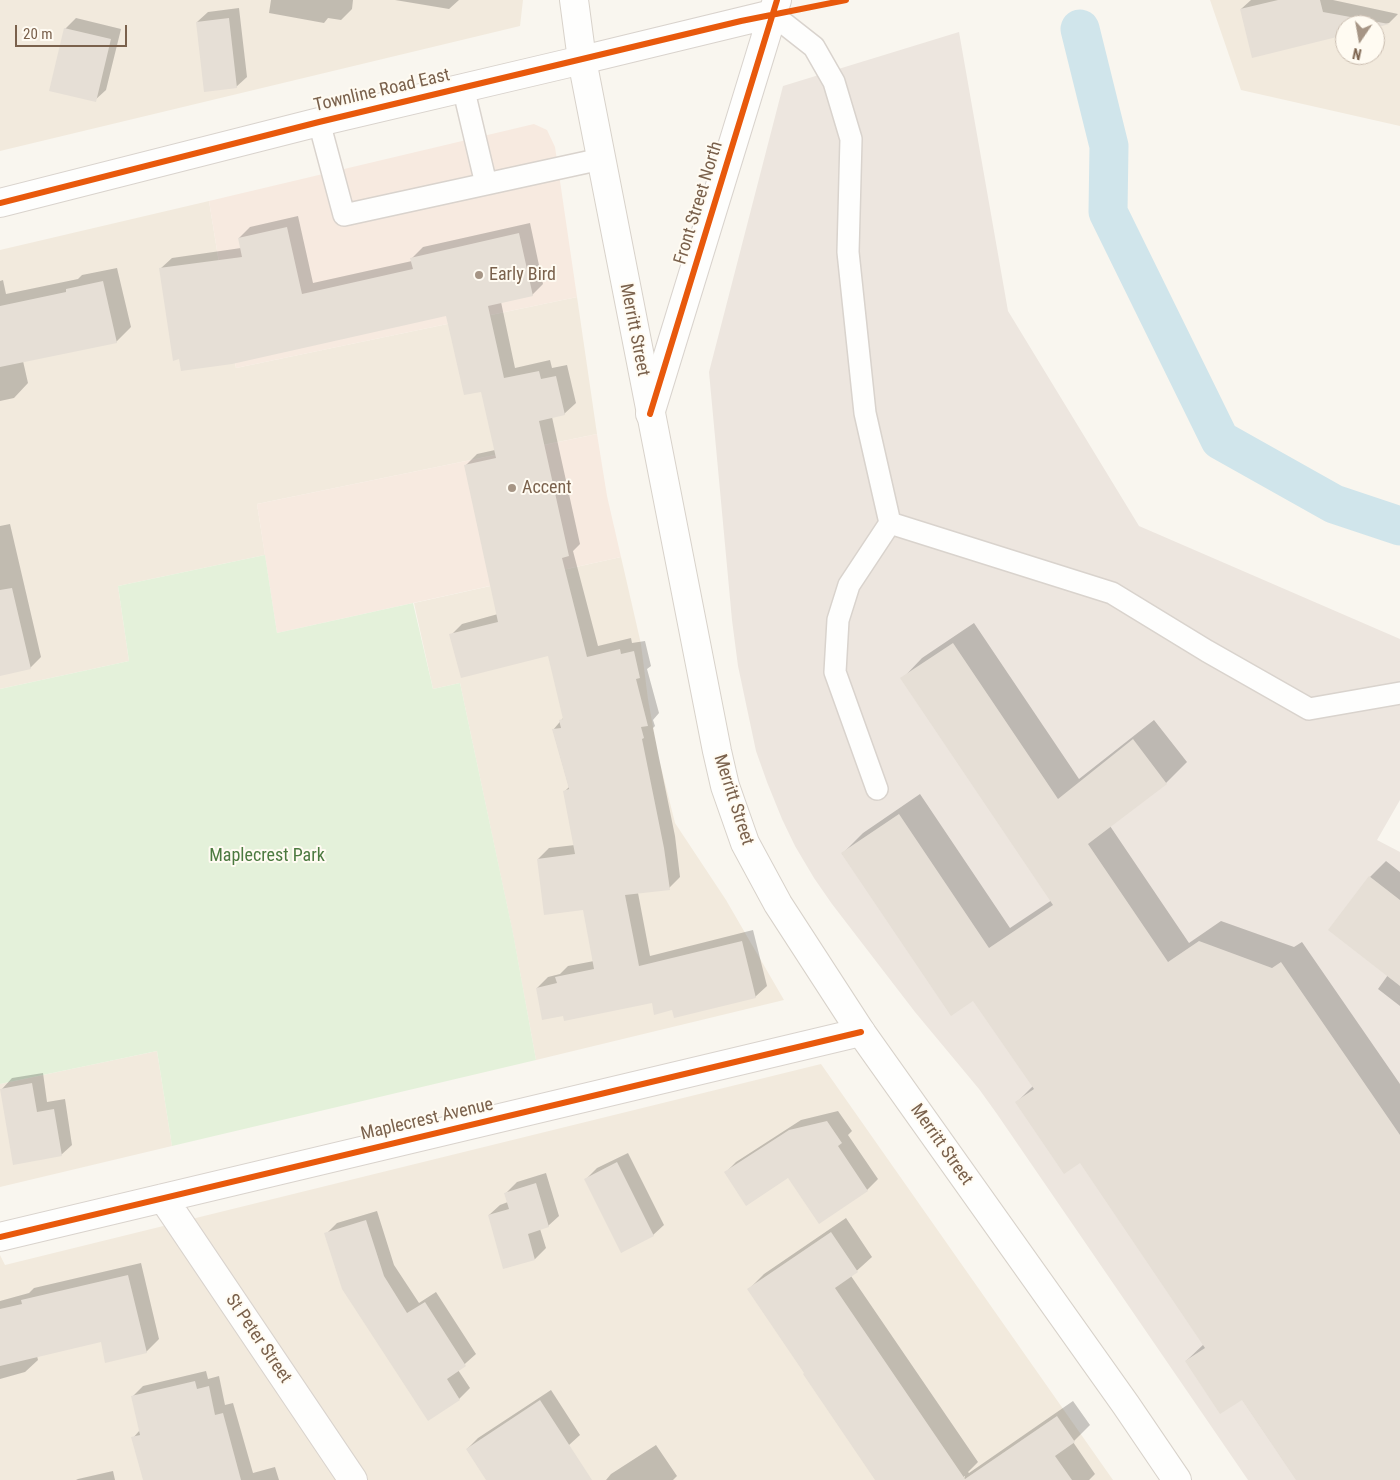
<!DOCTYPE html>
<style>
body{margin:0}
#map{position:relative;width:1400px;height:1480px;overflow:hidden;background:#f9f6ef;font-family:"Roboto Condensed",sans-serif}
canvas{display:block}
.north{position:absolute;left:1335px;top:15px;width:50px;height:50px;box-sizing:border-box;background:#fffbf2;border:1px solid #cabdb0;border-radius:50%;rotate:192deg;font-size:14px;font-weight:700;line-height:20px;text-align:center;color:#7a614c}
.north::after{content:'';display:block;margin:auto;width:18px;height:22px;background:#a69585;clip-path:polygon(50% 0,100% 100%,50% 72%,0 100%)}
.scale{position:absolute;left:15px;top:25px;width:112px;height:22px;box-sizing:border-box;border:2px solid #7a614c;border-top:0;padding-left:6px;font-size:15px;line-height:18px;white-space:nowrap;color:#7a614c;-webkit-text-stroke:4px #fffbf2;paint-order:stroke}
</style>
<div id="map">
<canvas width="1400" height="1480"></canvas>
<div class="north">N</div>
<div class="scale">20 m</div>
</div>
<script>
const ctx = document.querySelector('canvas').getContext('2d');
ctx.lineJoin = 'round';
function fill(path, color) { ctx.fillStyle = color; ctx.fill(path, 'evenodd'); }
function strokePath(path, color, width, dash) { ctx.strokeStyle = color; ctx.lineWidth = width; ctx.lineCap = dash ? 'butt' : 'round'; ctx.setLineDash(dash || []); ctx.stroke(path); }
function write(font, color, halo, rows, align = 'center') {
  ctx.font = font + ' "Roboto Condensed",sans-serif'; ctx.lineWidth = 4; ctx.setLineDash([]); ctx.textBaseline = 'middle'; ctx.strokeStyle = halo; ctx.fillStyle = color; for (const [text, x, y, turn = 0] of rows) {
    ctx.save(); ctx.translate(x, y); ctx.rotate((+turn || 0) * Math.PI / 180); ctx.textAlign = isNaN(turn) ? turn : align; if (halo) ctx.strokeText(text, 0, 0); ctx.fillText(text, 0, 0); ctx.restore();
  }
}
fill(new Path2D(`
 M 0,0 L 523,0 L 520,26 L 0,151 Z
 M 1210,0 L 1400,0 L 1400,126 L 1241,90 ZM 1345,25 L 1375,25 L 1375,55 L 1345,55 Z
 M 209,201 L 236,368 L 577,297 L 597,434 L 257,504 L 265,555 L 118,586 L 129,661 L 0,689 L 0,250 Z
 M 621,557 L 641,644 L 648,699 L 659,759 L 675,823 L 726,900 L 784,1000 L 536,1060 L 513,934 L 460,683 L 433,689 L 414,603 Z
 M 157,1051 L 172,1146 L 0,1187 L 0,1084 Z
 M 821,1064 L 1113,1480 L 0,1480 L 0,1255 L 5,1265 Z`), '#f2eadd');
fill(new Path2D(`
 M 534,124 L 547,130 L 555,147 L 577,297 L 236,368 L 209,201 Z
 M 597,434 L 607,496 L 621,557 L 277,633 L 257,504 Z`), '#f7eae0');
fill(new Path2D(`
 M 959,32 L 1008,311 L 1139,526 L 1400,639 L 1400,800 L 1377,840 L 1400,852 L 1400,1480 L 1248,1480 L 997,1114 L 979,1089 L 915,1012 L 832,904 L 814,878 L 795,846 L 782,819 L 767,782 L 756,751 L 738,666 L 732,620 L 709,372 L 783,86 Z`), '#ede6df');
fill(new Path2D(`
 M 265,555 L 277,633 L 413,603 L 433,689 L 460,683 L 513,933 L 536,1060 L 172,1146 L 157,1051 L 0,1084 L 0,689 L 129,661 L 118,586 Z`), '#e4f1da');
fill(new Path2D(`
 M 271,0 L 353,0 L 352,9 L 341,20 L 328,18 L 324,23 L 269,13 Z
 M 395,0 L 459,0 L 449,9 Z
 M 1251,0 L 1333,0 L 1398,14 L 1389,23 L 1375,27 L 1375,25 L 1345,25 L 1345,34 L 1241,9 Z
 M 239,8 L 247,77 L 236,87 L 197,22 L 208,12 Z
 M 76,18 L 121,29 L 106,90 L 95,100 L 65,29 Z
 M 298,216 L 313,283 L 412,261 L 412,258 L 423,247 L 530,223 L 543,284 L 532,295 L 501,302 L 515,368 L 550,360 L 552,368 L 567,365 L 576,403 L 564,414 L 552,417 L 580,544 L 573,551 L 598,646 L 631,638 L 632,643 L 645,641 L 651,666 L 647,669 L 659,713 L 653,720 L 655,726 L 653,728 L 675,836 L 680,877 L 669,888 L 638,893 L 650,956 L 753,930 L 767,986 L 755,997 L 673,1009 L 653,1002 L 564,1015 L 537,988 L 548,977 L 560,974 L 568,966 L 594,961 L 584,909 L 538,859 L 549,848 L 575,845 L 565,791 L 569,787 L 553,730 L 564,717 L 549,654 L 451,635 L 462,624 L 498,614 L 466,465 L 477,454 L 495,450 L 482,390 L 447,314 L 232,363 L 160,269 L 172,258 L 241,248 L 239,238 L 250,227 Z
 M 117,268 L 131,327 L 116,342 L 23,361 L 28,383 L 14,398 L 0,401 L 0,281 L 3,280 L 6,294 L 78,279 L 82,275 Z
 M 10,524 L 41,657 L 30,668 L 0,675 L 0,526 Z
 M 974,623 L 1079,779 L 1154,720 L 1187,762 L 1166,783 L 1110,826 L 1189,943 L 1221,921 L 1294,947 L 1302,942 L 1400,1084 L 1400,1480 L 1297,1480 L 1242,1399 L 1186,1361 L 1204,1344 L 1081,1162 L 1017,1102 L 1033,1086 L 974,1000 L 842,854 L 863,833 L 920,794 L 1010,928 L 1052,900 L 902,679 L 922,658 Z
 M 1386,861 L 1400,872 L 1400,1006 L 1378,989 L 1388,975 L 1370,877 Z
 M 43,1073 L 47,1102 L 65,1099 L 72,1145 L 61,1155 L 2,1089 L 12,1078 Z
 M 838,1111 L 852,1131 L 848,1135 L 878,1179 L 867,1190 L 789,1176 L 726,1172 L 736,1162 L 801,1120 Z
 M 628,1153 L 664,1225 L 653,1235 L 586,1179 L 597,1168 Z
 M 546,1173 L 559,1216 L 548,1226 L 540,1229 L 546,1248 L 535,1259 L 504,1268 L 489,1215 L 500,1205 L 508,1202 L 506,1193 L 517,1182 Z
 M 377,1211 L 394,1265 L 419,1303 L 436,1292 L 476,1354 L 458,1370 L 470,1388 L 459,1399 L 326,1234 L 337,1223 Z
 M 846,1218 L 872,1257 L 851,1276 L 978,1462 L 968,1472 L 969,1473 L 1073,1401 L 1090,1425 L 1073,1442 L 1095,1474 L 1089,1480 L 962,1480 L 965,1477 L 965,1476 L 959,1480 L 877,1480 L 749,1289 L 764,1274 Z
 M 141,1263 L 159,1339 L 146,1352 L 102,1341 L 37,1356 L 38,1360 L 25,1372 L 0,1379 L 0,1301 L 29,1293 L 34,1288 Z
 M 206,1371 L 208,1379 L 219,1376 L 225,1405 L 233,1403 L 253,1473 L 275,1467 L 279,1480 L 169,1480 L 133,1438 L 140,1430 L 132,1397 L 143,1386 Z
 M 551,1390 L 580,1435 L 569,1445 L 516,1480 L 488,1480 L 467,1449 L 478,1438 Z
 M 656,1445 L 677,1476 L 673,1480 L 606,1480 L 611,1474 Z
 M 113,1471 L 115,1480 L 76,1480 L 78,1479 Z`), '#0003');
strokePath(new Path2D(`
 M 1080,29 L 1109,146 L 1108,212 L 1220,440 L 1334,504 L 1400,526`), '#d0e5eb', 39);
fill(new Path2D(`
 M 1278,0 L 1320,0 L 1323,12 L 1389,24 L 1375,28 L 1375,25 L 1345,25 L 1345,35 L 1252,58 L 1240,9 Z
 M 229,18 L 237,88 L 204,92 L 196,22 Z
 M 64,28 L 111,39 L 96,102 L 49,91 Z
 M 287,227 L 302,294 L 413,269 L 410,258 L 519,233 L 533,296 L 488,306 L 504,378 L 539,371 L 541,379 L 556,376 L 565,415 L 539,421 L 569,556 L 562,558 L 587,657 L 620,649 L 621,654 L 634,651 L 640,678 L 636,679 L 648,726 L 641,727 L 644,738 L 642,739 L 664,848 L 670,890 L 625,895 L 639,966 L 742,941 L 756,998 L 674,1018 L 672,1010 L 654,1015 L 652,1003 L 564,1021 L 563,1016 L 542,1020 L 536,988 L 557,983 L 555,977 L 594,969 L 583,910 L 544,915 L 537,859 L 575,854 L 563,791 L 569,789 L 552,729 L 561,728 L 559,720 L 563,719 L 548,656 L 461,678 L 449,634 L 498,622 L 464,465 L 496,458 L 481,392 L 464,395 L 446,316 L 232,364 L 181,371 L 179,359 L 173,361 L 159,268 L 242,257 L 238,238 Z
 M 103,281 L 117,343 L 0,367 L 0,306 L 66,292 L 66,289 Z
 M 12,588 L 31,669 L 0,676 L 0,590 Z
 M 953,643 L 1058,799 L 1133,739 L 1167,784 L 1088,844 L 1168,962 L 1199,941 L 1272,968 L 1281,962 L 1400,1135 L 1400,1480 L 1296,1480 L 1242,1400 L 1220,1414 L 1185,1361 L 1205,1348 L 1080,1163 L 1064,1174 L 1015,1102 L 1034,1089 L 973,1001 L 951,1016 L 841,853 L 899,814 L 989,948 L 1053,905 L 900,678 Z
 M 1369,876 L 1400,900 L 1400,986 L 1328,930 Z
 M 32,1083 L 37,1112 L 54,1109 L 62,1156 L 13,1165 L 0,1089 Z
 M 827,1121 L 842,1143 L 838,1146 L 868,1191 L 819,1224 L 788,1178 L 746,1206 L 724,1172 L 789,1130 Z
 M 617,1162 L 654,1236 L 621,1253 L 584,1179 Z
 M 536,1183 L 549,1227 L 528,1234 L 535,1260 L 503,1269 L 488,1215 L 509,1209 L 504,1193 Z
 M 366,1220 L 384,1276 L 407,1313 L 425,1302 L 466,1366 L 447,1379 L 460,1400 L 428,1421 L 342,1289 L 324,1233 Z
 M 831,1232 L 858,1272 L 835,1288 L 965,1479 L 1057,1416 L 1075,1442 L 1055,1456 L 1072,1480 L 875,1480 L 803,1374 L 804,1373 L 747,1289 Z
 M 128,1275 L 147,1353 L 105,1363 L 101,1342 L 0,1366 L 0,1309 L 22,1304 L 21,1300 Z
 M 195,1381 L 197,1389 L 209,1386 L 215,1415 L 223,1413 L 241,1480 L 143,1480 L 131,1437 L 140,1435 L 131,1396 Z
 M 540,1400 L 592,1480 L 486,1480 L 466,1449 Z`), '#e6dfd6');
const service = new Path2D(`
 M 772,14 L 814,47 L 834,82 L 851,139 L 848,252 L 865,413 L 890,523 L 1112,593 L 1207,651 L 1309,709 L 1400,693
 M 463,87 L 486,184
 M 319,122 L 344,215 L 601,159
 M 877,789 L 835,672 L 838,620 L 849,585 L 890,523`);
const minor = new Path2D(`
 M 0,203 L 319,122 L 582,60
 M 163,1198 L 353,1480
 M 0,1237 L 861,1032`);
const tertiary = new Path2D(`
 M 582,60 L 772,14
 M 650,414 L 777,0`);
const secondary = new Path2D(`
 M 574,0 L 582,60 L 717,751 L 725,786 L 745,843 L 778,904 L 861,1032 L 1126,1405 L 1177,1480`);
strokePath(service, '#d9d3cd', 24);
strokePath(minor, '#d9d3cd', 30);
strokePath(tertiary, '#d9d3cd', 30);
strokePath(secondary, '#d8d2ca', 30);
strokePath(service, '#fefefd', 21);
strokePath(minor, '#fefefd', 28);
strokePath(tertiary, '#fefefd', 28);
strokePath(secondary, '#fefefd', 28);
strokePath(new Path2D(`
 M 0,203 L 319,122 L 741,21 L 846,0
 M 650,414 L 777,0
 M 0,1237 L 861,1032`), '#e8590c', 6);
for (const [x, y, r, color] of [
 [479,275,5,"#a69585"],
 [512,488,5,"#a69585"]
]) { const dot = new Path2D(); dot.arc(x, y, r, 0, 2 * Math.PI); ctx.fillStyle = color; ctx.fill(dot); strokePath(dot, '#fffbf2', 2); }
write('18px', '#7a614c', '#fffbf2', [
 ["Townline Road East",382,91,-13],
 ["Front Street North",699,203,-73],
 ["Merritt Street",634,330,79],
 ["Merritt Street",733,800,72],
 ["Maplecrest Avenue",427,1120,-13],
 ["Merritt Street",941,1145,55],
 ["St Peter Street",258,1339,56]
]);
write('18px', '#7a614c', '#fffbf2', [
 ["Early Bird",489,275],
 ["Accent",522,488]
], 'left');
write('18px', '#4c7a40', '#fffbf2', [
 ["Maplecrest Park",267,856]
]);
</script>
